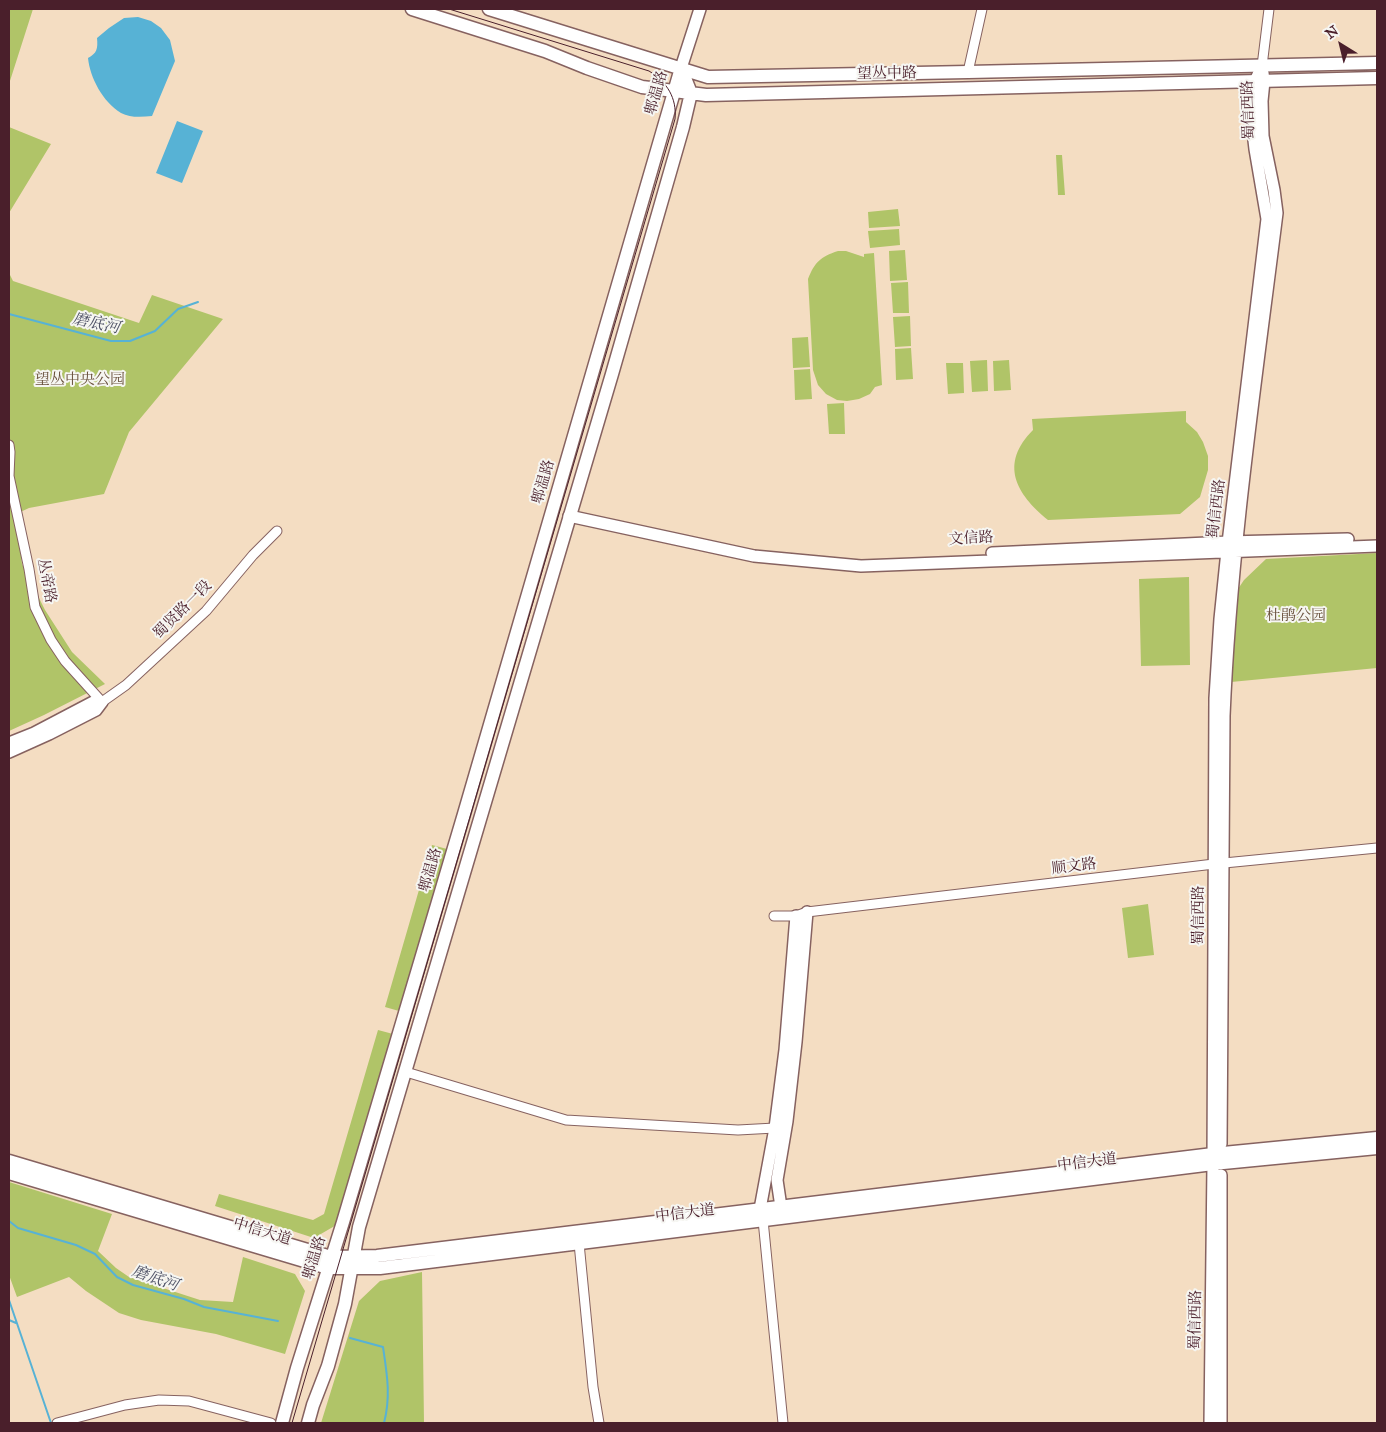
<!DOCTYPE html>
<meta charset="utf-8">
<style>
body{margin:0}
#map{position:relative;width:1386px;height:1432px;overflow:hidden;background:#f4ddc2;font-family:"IM FELL Great Primer",serif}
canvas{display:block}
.frame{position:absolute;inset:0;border:10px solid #4a1f2b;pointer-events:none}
.north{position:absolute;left:1316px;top:20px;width:50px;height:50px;-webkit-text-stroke:4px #f6f6f2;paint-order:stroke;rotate:324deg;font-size:14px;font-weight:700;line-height:20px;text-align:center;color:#4a1f2b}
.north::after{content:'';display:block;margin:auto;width:18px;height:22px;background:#4a1f2b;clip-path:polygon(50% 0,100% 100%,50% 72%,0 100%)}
</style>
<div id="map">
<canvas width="1386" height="1432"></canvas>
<div class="frame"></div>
<div class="north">N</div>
</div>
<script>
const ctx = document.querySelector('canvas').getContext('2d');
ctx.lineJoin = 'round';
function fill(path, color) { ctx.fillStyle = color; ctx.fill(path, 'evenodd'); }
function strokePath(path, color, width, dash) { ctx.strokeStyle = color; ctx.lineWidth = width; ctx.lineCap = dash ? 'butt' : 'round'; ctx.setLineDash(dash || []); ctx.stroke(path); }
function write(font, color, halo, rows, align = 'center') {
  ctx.font = font + ' "IM FELL Great Primer","Noto Serif SC",serif'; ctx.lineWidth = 4; ctx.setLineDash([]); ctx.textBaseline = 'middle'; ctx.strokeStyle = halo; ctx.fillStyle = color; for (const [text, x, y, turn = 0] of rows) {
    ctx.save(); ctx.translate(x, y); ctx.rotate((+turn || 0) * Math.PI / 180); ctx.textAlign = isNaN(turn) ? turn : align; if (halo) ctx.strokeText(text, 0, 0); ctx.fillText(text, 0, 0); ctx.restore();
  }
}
fill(new Path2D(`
 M 9,9 L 33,9 L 9,84 Z
 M 9,127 L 51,144 L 9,213 Z
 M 1056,155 L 1062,155 L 1065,195 L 1058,195 Z
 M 898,209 L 900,226 L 869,228 L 868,212 Z
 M 899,229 L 900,245 L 870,248 L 868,231 Z
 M 905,250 L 907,280 L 890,281 L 889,251 Z
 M 838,251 L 846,251 L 864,257 L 864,254 L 874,253 L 882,385 L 875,387 L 870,394 L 859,399 L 847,401 L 837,400 L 826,394 L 818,385 L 813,370 L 808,279 C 815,262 820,257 838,251 Z
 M 9,273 L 13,281 L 139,323 L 152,295 L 223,319 L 129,432 L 104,494 L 29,508 L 16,514 L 22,564 L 45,610 L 72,652 L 105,684 L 44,715 L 9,731 Z
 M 908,282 L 909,313 L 893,313 L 891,283 Z
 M 910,316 L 911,346 L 895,347 L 893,317 Z
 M 808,337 L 810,367 L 793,368 L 792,338 Z
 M 911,348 L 913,379 L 896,380 L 895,349 Z
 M 987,360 L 988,391 L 972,392 L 970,361 Z
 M 1009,360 L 1011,390 L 994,391 L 993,361 Z
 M 946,363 L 963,363 L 964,393 L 948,394 Z
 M 810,369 L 812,399 L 795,400 L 794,370 Z
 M 844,403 L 845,434 L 829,434 L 827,404 Z
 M 1186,411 L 1186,422 L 1197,432 L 1203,442 L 1208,456 L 1208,470 L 1200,497 L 1180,514 L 1048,520 C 1016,494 999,464 1033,430 L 1032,419 Z
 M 1377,553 L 1377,668 L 1231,682 L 1238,589 L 1244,580 L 1266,559 Z
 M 1189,577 L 1190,665 L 1141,666 L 1139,579 Z
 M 432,845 L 447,849 L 399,1011 L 385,1007 Z
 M 1148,904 L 1154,955 L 1128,958 L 1122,908 Z
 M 378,1030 L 393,1034 L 338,1224 L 314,1238 L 215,1206 L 219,1194 L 313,1220 L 324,1214 Z
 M 9,1182 L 112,1214 L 98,1251 L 116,1268 L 129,1277 L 200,1300 L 233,1302 L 243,1257 L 295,1274 L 305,1291 L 285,1354 L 216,1334 L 141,1320 L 119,1313 L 86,1291 L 69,1277 L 17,1297 L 9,1275 Z
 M 422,1272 L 424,1423 L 321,1423 L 359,1301 L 380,1281 Z`), '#b0c468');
fill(new Path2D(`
 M 138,17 L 151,21 L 161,28 L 170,40 L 175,61 L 152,116 C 142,117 130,118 121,113 C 103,102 90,78 88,58 C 97,53 98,49 97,38 L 109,28 L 124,18 Z
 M 177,121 L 203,131 L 182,183 L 156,173 Z`), '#57b2d5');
strokePath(new Path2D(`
 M 9,314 L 111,341 L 130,341 L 155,331 L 178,309 L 198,302
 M 9,1221 L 18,1228 L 76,1245 L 95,1254 L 117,1277 L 133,1285 L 184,1299 L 204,1307 L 278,1321
 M 9,1300 L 51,1423
 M 9,1320 L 16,1323
 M 350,1338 L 383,1347 C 387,1374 391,1396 384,1423`), '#57b2d5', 2);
const street = new Path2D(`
 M 1262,66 L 1269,9
 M 968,72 L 982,9
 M 9,445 L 10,452 L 9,476 L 29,569 L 35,607 L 51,640 L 65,661 L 102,702 L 126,685 L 206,611 L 253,555 L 277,531
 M 774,916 L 796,916 L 807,912 L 1214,864 L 1377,848
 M 406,1072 L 566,1120 L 738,1130 L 775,1128
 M 763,1220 L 783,1423
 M 579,1243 L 593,1387 L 599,1423
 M 57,1423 L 125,1405 L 159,1400 L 189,1401 L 271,1423`);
const secondary = new Path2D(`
 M 681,68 L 700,9
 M 569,516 L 754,556 L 861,566 L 1377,546
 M 992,553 L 1228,542 L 1348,539
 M 9,743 L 34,733 L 95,701 L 102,702
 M 9,752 L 49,734 L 96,710 L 102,702
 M 1221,1144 L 1224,716 C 1231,548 1256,381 1277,213 L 1274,190 L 1263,136 L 1262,101 L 1264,81 L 1263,73
 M 1221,1175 L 1221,1423
 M 781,1207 L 777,1180 L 787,1121 L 796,1042 L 807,912
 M 760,1209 L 775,1128 L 785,1050 L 796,916
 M 1210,1423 L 1213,1164 L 1215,698 L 1220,619 L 1227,551 L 1267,219 L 1255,149 L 1252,123 L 1252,98 L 1255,81 L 1262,66`);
const primary = new Path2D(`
 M 412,9 L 545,51 L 587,68 L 642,87 L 706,95 L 1377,78
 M 489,9 L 708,77 L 968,72 L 1377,63
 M 9,1161 L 331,1257 L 377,1256 L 1213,1154 L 1377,1138
 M 9,1173 L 328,1268 L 380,1268 L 1213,1164 L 1377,1148
 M 282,1423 L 297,1368 L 343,1222 L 464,814 L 681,68
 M 308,1423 L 313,1405 L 328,1366 L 345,1304 L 359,1227 L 612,374 L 683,127 L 691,93 L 681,68`);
strokePath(street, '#866260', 11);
strokePath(secondary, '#866260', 14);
strokePath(primary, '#866260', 15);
strokePath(street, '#fff', 9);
strokePath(secondary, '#fff', 11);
strokePath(primary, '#fff', 12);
strokePath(new Path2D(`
 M 292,1423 L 675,119 C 677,98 667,82 649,71 L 449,9`), '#4a1f2b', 1);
write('15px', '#4a1f2b', '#f6f6f2', [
 ["望丛中路",887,74,-1],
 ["郫温路",657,93,-74],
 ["蜀信西路",1249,110,-92],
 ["郫温路",544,482,-74],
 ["蜀信西路",1217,509,-83],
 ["文信路",971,539,-3],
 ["丛帝路",46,581,79],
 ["蜀贤路一段",183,610,-45],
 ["顺文路",1074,867,-7],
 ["郫温路",431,870,-74],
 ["蜀信西路",1199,915,-90],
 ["中信大道",1087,1163,-7],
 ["中信大道",685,1214,-7],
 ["中信大道",262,1232,17],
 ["郫温路",315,1258,-73],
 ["蜀信西路",1196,1320,-89]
]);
write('15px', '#69513d', '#f6f6f2', [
 ["望丛中央公园",80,380],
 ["杜鹃公园",1296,616]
]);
write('italic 16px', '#4f5266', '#f6f6f2', [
 ["磨底河",96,324,12],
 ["磨底河",155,1279,19]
]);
</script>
